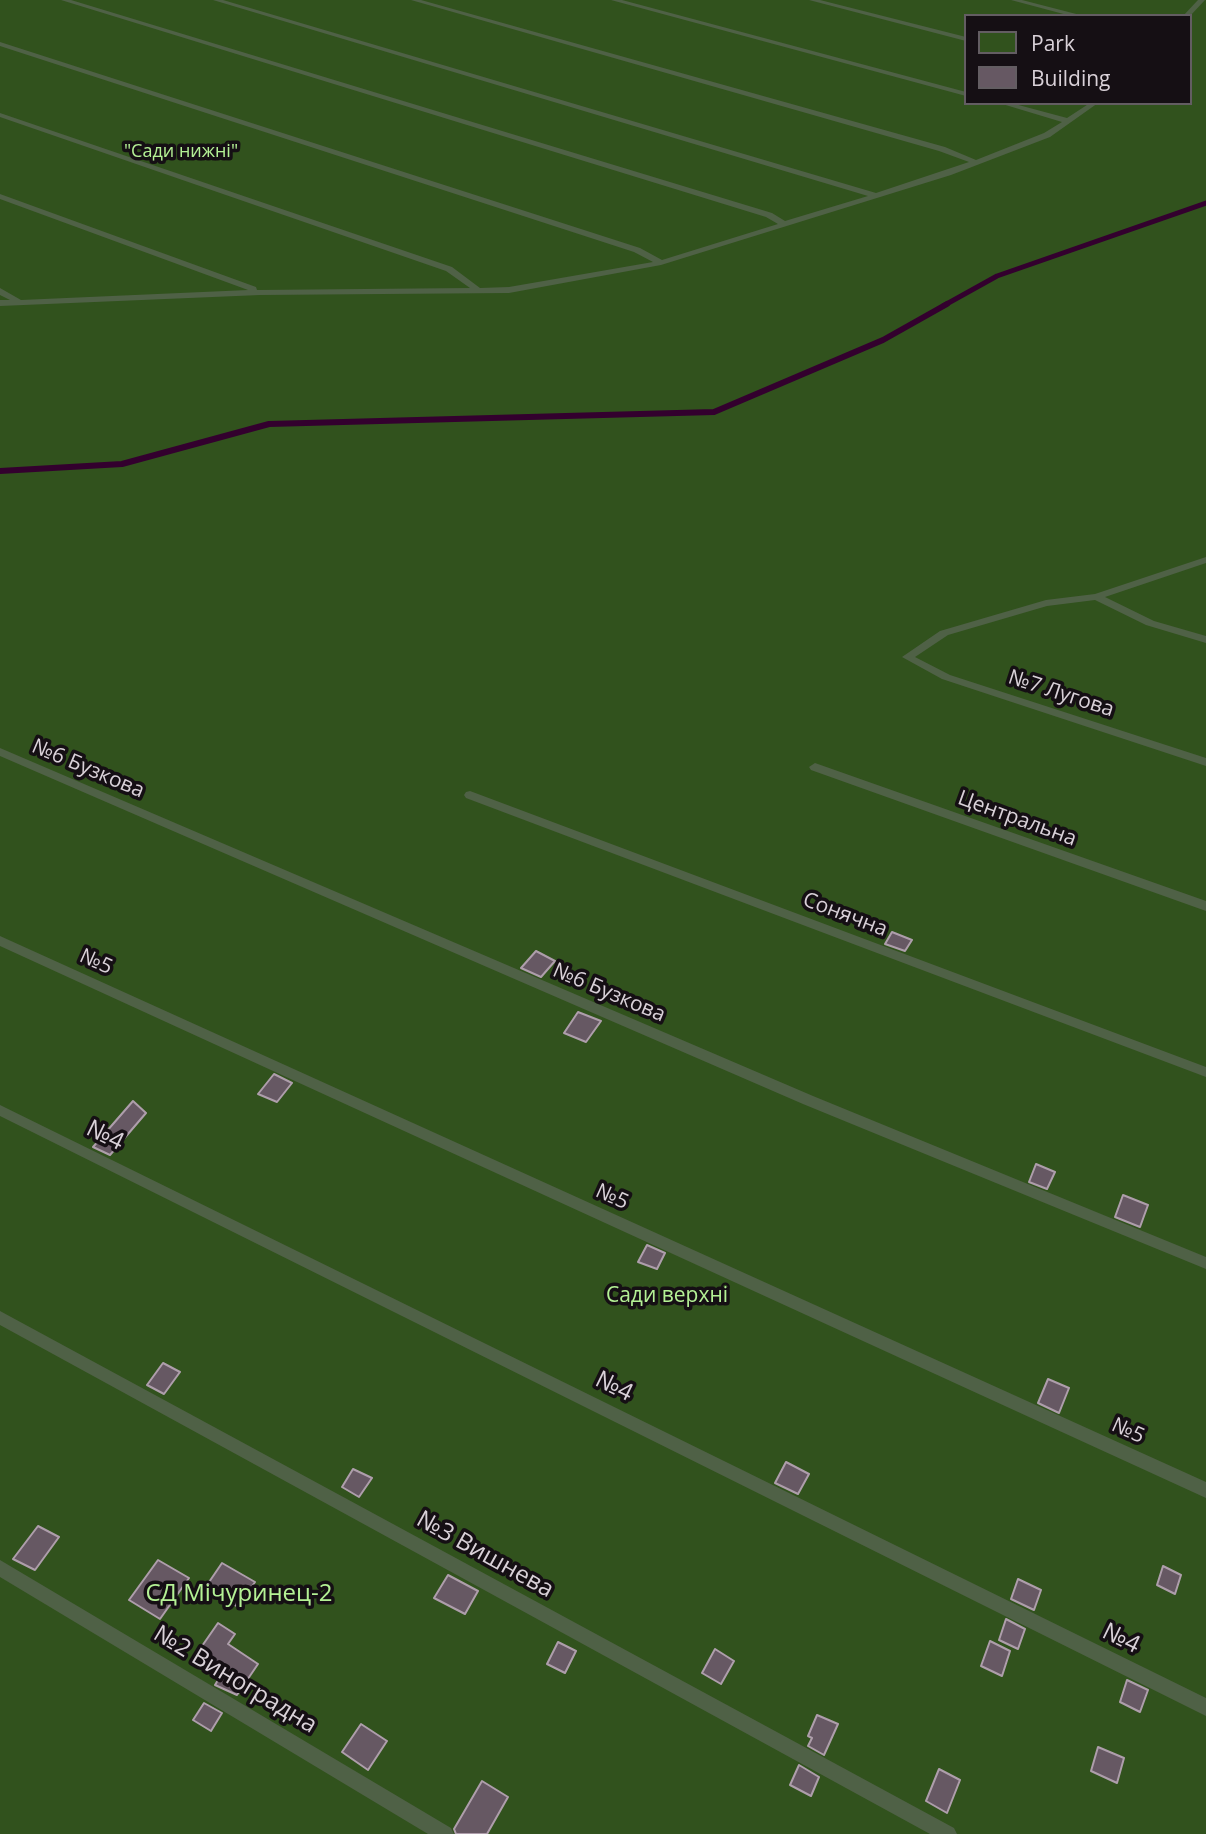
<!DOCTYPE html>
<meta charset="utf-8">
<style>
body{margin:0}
#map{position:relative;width:1206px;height:1834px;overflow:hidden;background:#31242e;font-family:"Open Sans",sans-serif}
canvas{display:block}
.legend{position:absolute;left:964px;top:14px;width:228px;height:91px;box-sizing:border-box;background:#150f14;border:2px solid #635d62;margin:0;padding:9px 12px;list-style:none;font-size:21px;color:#d9d1d8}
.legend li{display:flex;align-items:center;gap:14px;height:35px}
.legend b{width:35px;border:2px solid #635d62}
</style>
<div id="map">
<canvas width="1206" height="1834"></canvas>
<ul class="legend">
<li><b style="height:19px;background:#31521d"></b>Park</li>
<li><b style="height:19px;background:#665863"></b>Building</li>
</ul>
</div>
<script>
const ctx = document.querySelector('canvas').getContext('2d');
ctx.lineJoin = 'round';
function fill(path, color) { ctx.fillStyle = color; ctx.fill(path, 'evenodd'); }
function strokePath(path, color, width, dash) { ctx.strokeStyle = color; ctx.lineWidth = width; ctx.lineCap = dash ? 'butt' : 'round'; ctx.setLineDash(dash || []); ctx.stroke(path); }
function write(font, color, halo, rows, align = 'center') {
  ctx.font = font + ' "Open Sans",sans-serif'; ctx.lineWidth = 7; ctx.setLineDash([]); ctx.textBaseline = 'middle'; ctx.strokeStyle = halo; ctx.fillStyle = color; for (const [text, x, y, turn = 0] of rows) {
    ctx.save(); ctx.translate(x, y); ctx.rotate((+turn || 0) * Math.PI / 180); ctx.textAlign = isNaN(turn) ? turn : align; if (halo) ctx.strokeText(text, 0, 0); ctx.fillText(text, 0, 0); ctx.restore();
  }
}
fill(new Path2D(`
 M 0,0 L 1206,0 L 1206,1834 L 0,1834 ZM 966,16 L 1190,16 L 1190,103 L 966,103 Z`), '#31521d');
strokePath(new Path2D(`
 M 943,306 L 997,276 L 1206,203`), '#33002e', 5);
strokePath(new Path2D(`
 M 0,471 L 122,464 L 269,424 L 714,412 L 883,340 L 947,304`), '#33002e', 6);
const building = new Path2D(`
 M 892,932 L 912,940 L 905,951 L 885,944 Z
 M 536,951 L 555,961 L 541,977 L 521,968 Z
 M 578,1012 L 601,1021 L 586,1042 L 564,1033 Z
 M 274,1074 L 292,1083 L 277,1102 L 258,1094 Z
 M 133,1101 L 146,1113 L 110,1155 L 93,1147 Z
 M 1036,1164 L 1055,1172 L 1047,1189 L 1029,1182 Z
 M 1123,1195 L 1148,1205 L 1140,1227 L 1115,1217 Z
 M 647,1245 L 665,1253 L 657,1269 L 638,1262 Z
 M 163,1363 L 180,1372 L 164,1394 L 147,1385 Z
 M 1048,1379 L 1069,1388 L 1059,1413 L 1038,1403 Z
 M 786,1462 L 809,1474 L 798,1494 L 775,1483 Z
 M 353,1469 L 372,1478 L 359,1497 L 342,1487 Z
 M 38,1526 L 59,1537 L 35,1570 L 13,1559 Z
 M 158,1560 L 189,1578 L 160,1619 L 129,1600 Z
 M 222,1563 L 255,1582 L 238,1607 L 205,1588 Z
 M 1163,1566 L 1181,1575 L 1175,1594 L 1157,1585 Z
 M 448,1575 L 478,1591 L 465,1614 L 434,1598 Z
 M 1018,1579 L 1041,1590 L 1034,1610 L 1011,1599 Z
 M 1006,1619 L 1025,1629 L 1018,1649 L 999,1640 Z
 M 218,1623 L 235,1634 L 228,1644 L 258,1664 L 237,1695 L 215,1685 L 221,1675 L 193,1659 Z
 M 990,1641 L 1010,1651 L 1002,1676 L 981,1666 Z
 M 558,1642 L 576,1651 L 565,1673 L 547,1664 Z
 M 715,1649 L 734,1661 L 721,1684 L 702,1673 Z
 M 1127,1680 L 1148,1690 L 1140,1712 L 1120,1702 Z
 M 204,1703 L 222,1713 L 211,1731 L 193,1720 Z
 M 817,1715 L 838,1724 L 824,1755 L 808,1746 L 812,1738 L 808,1736 Z
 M 361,1724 L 387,1741 L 368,1770 L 342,1752 Z
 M 1098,1747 L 1124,1758 L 1117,1783 L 1091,1771 Z
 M 799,1765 L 819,1777 L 811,1796 L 790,1785 Z
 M 939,1769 L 960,1780 L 947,1813 L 926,1801 Z
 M 482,1781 L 508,1797 L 487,1834 L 456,1834 L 454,1829 Z`);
fill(building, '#665863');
strokePath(building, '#ae9eab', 2);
fill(new Path2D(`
 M 61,0 L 71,0 L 772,213 L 785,221 L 868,196 L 213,0 L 223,0 L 876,193 L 969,162 L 939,151 L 411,0 L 421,0 L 945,147 L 976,160 L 1044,133 L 1062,122 L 999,103 L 1011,103 L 1067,118 L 1090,103 L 1098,103 L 1050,137 L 951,175 L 661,265 L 509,293 L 260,295 L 0,306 L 0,300 L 10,300 L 0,295 L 0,288 L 21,300 L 248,290 L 0,199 L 0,194 L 256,287 L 257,290 L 470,288 L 446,271 L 0,117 L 0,113 L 452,267 L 480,288 L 509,287 L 653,262 L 634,252 L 0,46 L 0,42 L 640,248 L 662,260 L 778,224 L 766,217 Z
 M 611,0 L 622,0 L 966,92 L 966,96 Z
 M 809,0 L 820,0 L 966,37 L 966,41 Z
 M 1011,0 L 1022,0 L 1084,16 L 1071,16 Z
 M 1198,0 L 1205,0 L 1190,16 L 1183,16 Z
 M 1206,557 L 1206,563 L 1105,597 L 1154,621 L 1206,636 L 1206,643 L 1146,625 L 1095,600 L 1047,606 L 948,635 L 915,657 L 950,675 L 1206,758 L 1206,766 L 942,679 L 902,657 L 940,631 L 1046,600 L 1095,594 Z
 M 0,748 L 813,1096 L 1206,1257 L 1206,1269 L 803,1104 L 0,756 Z
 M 815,763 L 1206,901 L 1206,911 L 811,770 L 809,767 Z
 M 470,791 L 1206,1067 L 1206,1077 L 466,798 L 464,795 L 466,792 Z
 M 0,936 L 1206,1482 L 1206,1498 L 0,946 Z
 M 0,1105 L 1206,1698 L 1206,1716 L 0,1116 Z
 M 0,1311 L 954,1828 L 957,1834 L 930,1834 L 0,1325 Z
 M 0,1560 L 451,1828 L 454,1834 L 428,1834 L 0,1577 Z`), '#4f6146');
write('18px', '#b4f195', '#150f14', [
 ["\"Сади нижні\"",181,152]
]);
write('21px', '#d9d1d8', '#150f14', [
 ["№7 Лугова",1061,694,18],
 ["№6 Бузкова",88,769,23],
 ["Центральна",1017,819,20],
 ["Сонячна",845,915,21],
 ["№5",96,962,24],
 ["№6 Бузкова",609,993,23],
 ["№5",612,1197,24],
 ["№5",1128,1431,24]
]);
write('21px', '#b4f195', '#150f14', [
 ["Сади верхні",667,1296]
]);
write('24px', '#d9d1d8', '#150f14', [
 ["№4",105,1136,26],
 ["№4",614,1387,26],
 ["№3 Вишнева",485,1555,29],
 ["№4",1121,1639,26],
 ["№2 Виноградна",235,1680,31]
]);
write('24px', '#b4f195', '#150f14', [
 ["СД Мічуринец-2",239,1594]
]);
</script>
